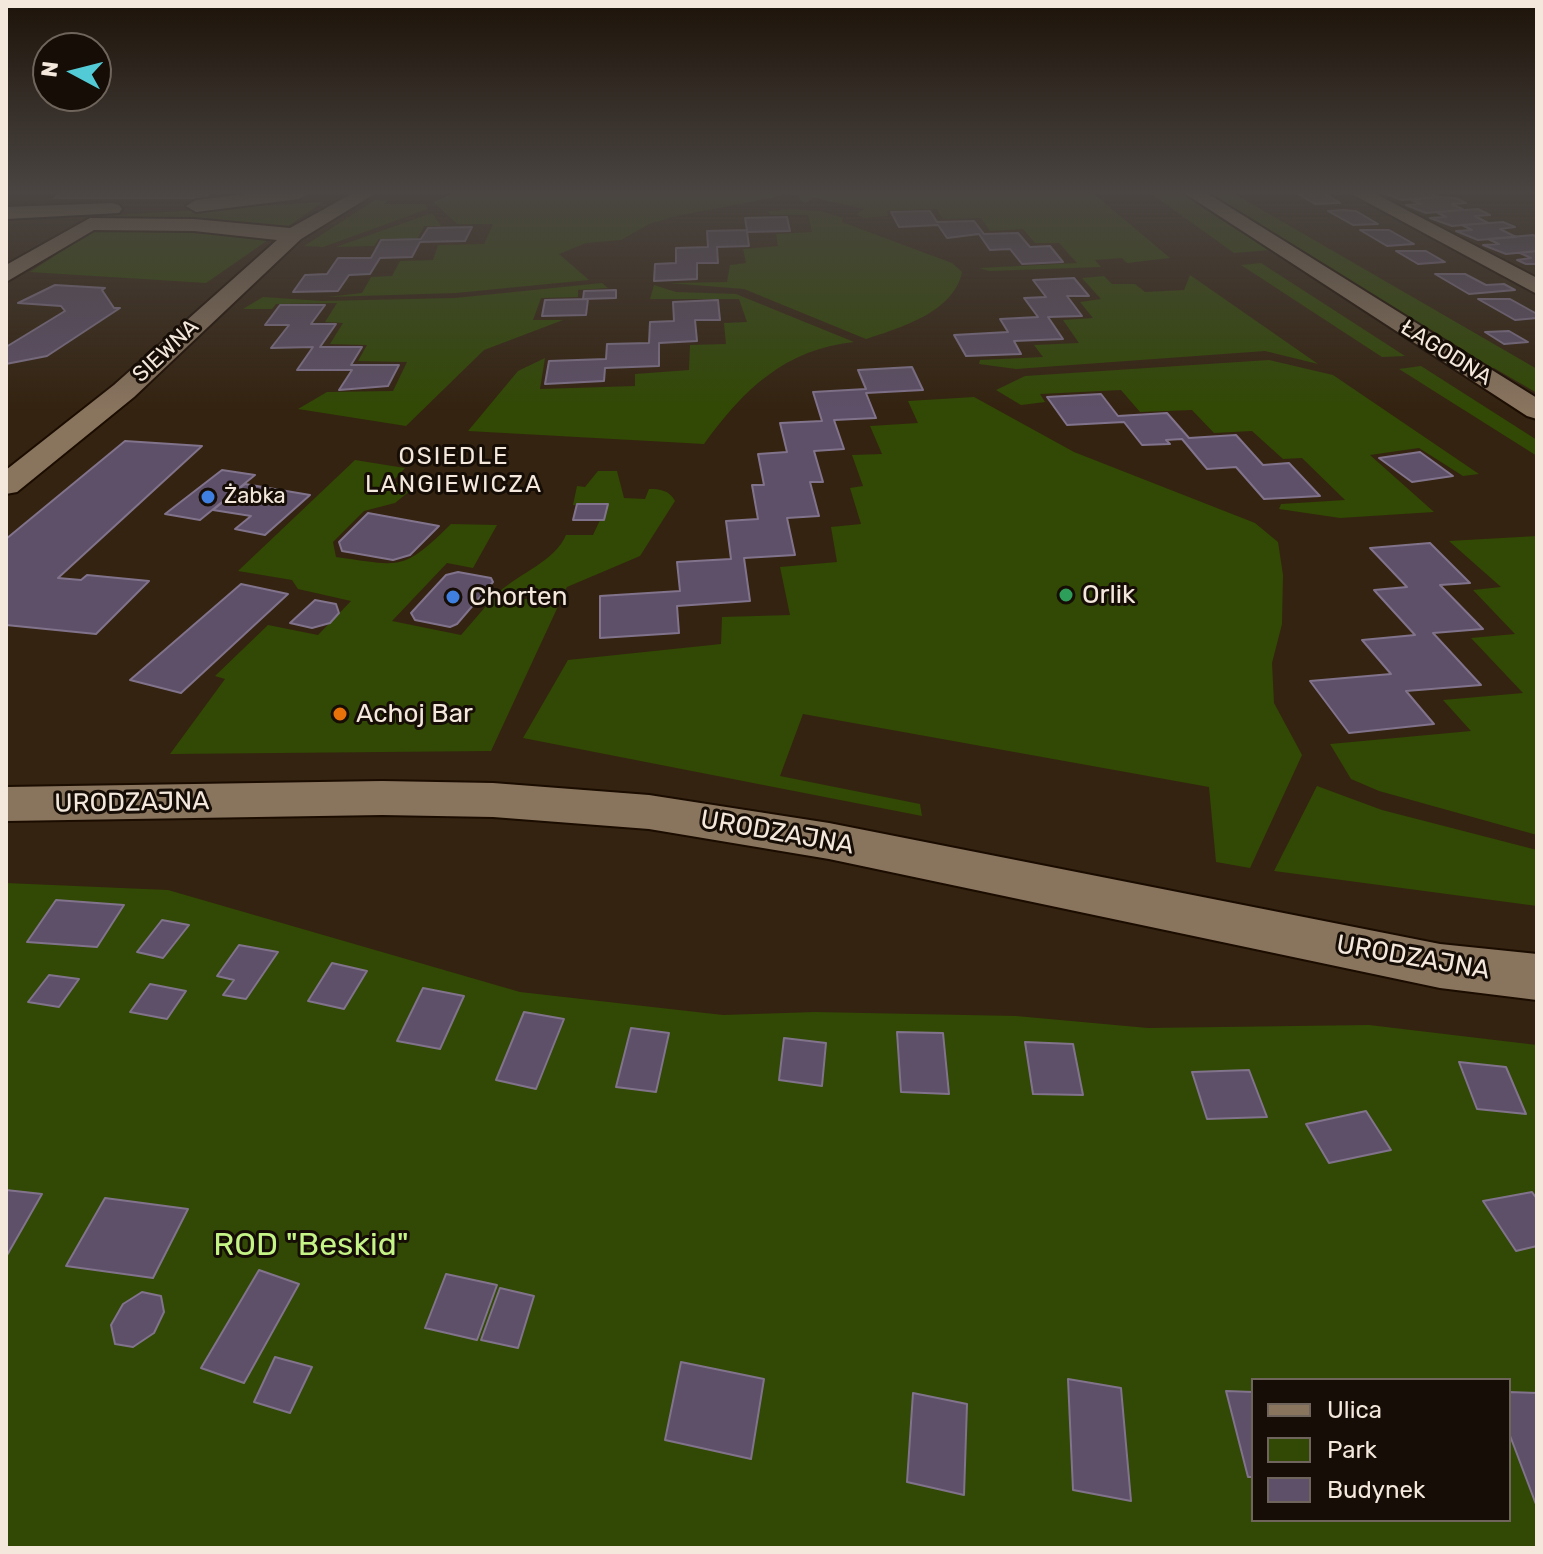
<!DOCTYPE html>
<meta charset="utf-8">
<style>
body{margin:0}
#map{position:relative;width:1543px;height:1554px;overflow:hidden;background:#342310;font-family:Rubik,sans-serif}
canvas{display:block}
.frame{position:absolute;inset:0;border:8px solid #f4e8dc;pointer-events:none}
.legend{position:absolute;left:1251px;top:1378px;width:260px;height:144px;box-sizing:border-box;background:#160e06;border:2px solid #6f655c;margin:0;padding:10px 14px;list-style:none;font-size:24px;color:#f4e8dc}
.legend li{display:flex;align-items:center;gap:16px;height:40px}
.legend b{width:40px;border:2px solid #6f655c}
.north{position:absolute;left:32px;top:32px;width:80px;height:80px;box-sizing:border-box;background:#160e06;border:2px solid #6f655c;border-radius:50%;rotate:277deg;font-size:22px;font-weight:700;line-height:32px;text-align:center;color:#f4e8dc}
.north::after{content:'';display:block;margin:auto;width:28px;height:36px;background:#52cbd7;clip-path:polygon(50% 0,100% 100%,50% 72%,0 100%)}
</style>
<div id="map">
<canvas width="1543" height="1554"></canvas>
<div class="frame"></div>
<ul class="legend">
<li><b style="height:10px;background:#89745e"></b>Ulica</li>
<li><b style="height:22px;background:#314904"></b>Park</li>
<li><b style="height:22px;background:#5e5068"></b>Budynek</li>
</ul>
<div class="north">N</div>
</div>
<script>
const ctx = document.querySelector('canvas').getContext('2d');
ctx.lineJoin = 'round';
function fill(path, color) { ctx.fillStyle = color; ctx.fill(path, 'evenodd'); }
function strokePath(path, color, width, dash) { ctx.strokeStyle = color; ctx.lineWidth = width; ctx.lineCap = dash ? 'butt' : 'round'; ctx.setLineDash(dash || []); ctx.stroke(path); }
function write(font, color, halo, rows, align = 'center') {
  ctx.font = font + ' Rubik,sans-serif'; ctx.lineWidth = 6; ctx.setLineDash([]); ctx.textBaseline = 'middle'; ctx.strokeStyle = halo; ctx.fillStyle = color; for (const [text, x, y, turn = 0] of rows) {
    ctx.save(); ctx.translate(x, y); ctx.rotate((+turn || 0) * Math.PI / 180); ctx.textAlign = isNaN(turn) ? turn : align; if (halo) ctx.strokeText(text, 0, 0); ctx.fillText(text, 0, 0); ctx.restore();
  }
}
fill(new Path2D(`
 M 454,193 L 781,193 L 781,196 L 677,216 L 649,224 L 621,240 L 586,243 L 559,254 L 589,280 L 456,293 L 327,297 L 362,293 L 371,277 L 392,276 L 400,261 L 433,260 L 438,245 L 484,244 L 493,224 L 457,224 L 433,202 Z
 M 798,193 L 1093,193 L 1170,258 L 1127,263 L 1122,258 L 1095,260 L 1101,267 L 989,271 L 979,268 L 1077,263 L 1059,243 L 1035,243 L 1023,229 L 990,231 L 981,218 L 943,219 L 937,209 L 887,211 L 888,216 L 864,218 L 856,214 L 864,209 L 814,198 L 805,203 L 800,200 Z
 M 1150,193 L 1181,193 L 1271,250 L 1234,253 Z
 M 1206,193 L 1233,193 L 1537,369 L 1537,393 L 1494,368 L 1488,369 Z
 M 375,200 L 387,201 L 384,204 L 425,204 L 428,209 L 323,247 L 304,246 Z
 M 323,202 L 206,283 L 30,272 L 80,239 L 102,216 Z
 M 792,209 L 821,211 L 843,218 L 842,222 L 952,263 L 962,272 C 954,312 900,328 866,339 L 744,289 L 669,283 L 727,282 L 730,265 L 746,263 L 743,249 L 778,246 L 776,234 L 812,232 L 808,215 L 770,215 L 768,211 Z
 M 432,213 L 441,226 L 424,226 L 418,238 L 379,239 L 374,246 L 336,247 Z
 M 1261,263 L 1405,356 L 1382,357 L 1241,265 Z
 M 1190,275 L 1318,364 L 1265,351 L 1016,369 L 979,364 L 980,360 L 1043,357 L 1034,345 L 1079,343 L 1063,320 L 1093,318 L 1080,302 L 1101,299 L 1082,278 L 1104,276 L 1112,284 L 1135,284 L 1145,292 L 1184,290 Z
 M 602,283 L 608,288 L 578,290 L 578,297 L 541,298 L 533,320 L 563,320 L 484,350 L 406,426 L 298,409 L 327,392 L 393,391 L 407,362 L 358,361 L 367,345 L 330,344 L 343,323 L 325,322 L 337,303 L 276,304 L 272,309 L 243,309 L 263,297 L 322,301 L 455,298 Z
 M 654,285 L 676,292 L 736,294 L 854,342 C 785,349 743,390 704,444 L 468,431 L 518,371 L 545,358 L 540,389 L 635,386 L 635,374 L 689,370 L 690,345 L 726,344 L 724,323 L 747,322 L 739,299 L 650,299 Z
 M 1269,360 L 1333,375 L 1479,474 L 1463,476 L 1419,448 L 1370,455 L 1434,512 L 1340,518 L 1279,509 L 1281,504 L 1345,500 L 1302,458 L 1283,459 L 1252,431 L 1214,433 L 1192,410 L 1140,412 L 1121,390 L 1040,394 L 1045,402 L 1021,405 L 996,390 L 1025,376 Z
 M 1421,366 L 1537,440 L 1537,456 L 1399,369 Z
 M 974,397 L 1074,452 L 1255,523 L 1278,542 L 1283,575 L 1282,624 L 1272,663 L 1274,703 L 1302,755 L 1250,868 L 1216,862 L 1209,787 L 803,714 L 780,776 L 920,804 L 922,816 L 523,738 L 568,660 L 721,644 L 722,617 L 790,615 L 780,567 L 837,562 L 831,527 L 861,524 L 850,488 L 863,486 L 852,455 L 882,454 L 870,426 L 918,423 L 908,401 Z
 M 355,460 L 405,468 L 392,482 L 416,486 L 395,503 L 364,511 L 333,542 L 336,557 C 402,566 402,572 451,524 L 497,525 L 473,568 L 447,563 L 392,621 L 461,635 L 493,598 L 561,600 L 491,751 L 170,754 L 225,679 L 215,676 L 268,625 L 318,635 L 351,601 L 298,589 L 292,580 L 238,571 Z
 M 598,471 L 617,471 L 624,498 L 645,499 L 649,489 C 660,489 669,490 675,501 L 640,556 L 567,587 L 563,594 L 499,592 C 520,573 555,561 566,535 L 593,535 L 607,505 L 573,505 L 577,486 L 585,487 Z
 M 1537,536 L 1537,835 L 1379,791 L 1351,779 L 1330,744 L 1471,731 L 1443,700 L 1523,693 L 1471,638 L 1515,634 L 1473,590 L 1501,587 L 1449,541 Z
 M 1317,786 L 1382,810 L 1537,850 L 1537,906 L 1274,871 Z
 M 6,883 L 168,890 L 520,992 L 723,1015 L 815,1012 L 1016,1016 L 1148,1028 L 1369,1025 L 1537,1045 L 1537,1548 L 6,1548 ZM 1253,1380 L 1509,1380 L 1509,1520 L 1253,1520 Z`), '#314904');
const building = new Path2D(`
 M 62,193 L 210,193 L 204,198 L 54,198 Z
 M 1383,193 L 1429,193 L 1438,197 L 1402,200 Z
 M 1298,194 L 1326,194 L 1340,203 L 1315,204 Z
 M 1438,197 L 1455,198 L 1466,203 L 1452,204 L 1464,210 L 1426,213 L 1406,205 L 1421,204 L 1411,200 Z
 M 1478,209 L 1490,215 L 1475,216 L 1488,223 L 1452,226 L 1430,218 L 1446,217 L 1436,212 Z
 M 1343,210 L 1356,211 L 1378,224 L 1353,225 L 1328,211 Z
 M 930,211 L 937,222 L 974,221 L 984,234 L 1018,233 L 1030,247 L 1050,246 L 1063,262 L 1022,264 L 1010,249 L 990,250 L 979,234 L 947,238 L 938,225 L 899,227 L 891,212 Z
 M 787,217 L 790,231 L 747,232 L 749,246 L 717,247 L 718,263 L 697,263 L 697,279 L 654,281 L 655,264 L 676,263 L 676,248 L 708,247 L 707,231 L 747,230 L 745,218 Z
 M 1503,222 L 1515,227 L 1500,229 L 1516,237 L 1478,240 L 1456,231 L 1472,230 L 1462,225 Z
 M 472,227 L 465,241 L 420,242 L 412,257 L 380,258 L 370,274 L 349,275 L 338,291 L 293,292 L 305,275 L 327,274 L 338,258 L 371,258 L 381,240 L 421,239 L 428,228 Z
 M 1360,230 L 1389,230 L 1414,244 L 1387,246 Z
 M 1533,235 L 1537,237 L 1537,251 L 1506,254 L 1483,245 L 1499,244 L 1488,239 Z
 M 1396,251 L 1426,251 L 1445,262 L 1418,264 Z
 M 1537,251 L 1537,264 L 1526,264 L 1517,260 L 1531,258 L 1520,253 Z
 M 1435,274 L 1465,274 L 1486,285 L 1504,284 L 1515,290 L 1469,294 Z
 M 1074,278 L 1089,296 L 1067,296 L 1082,316 L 1048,317 L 1063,339 L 1014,341 L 1021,354 L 966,356 L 954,335 L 1008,332 L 1000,319 L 1038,317 L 1024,298 L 1046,297 L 1033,280 Z
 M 55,285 L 105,288 L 102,290 L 114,308 L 120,308 L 47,356 L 6,364 L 6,347 L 65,311 L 61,306 L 18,303 Z
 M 616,290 L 616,298 L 583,299 L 584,291 Z
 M 588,299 L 586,315 L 542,316 L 545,300 Z
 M 1478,299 L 1510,299 L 1537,314 L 1537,318 L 1515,320 Z
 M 718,300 L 720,320 L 695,320 L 697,341 L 659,343 L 659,366 L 605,368 L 604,381 L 545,384 L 549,361 L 606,359 L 607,344 L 649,343 L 650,322 L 674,321 L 673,302 Z
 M 280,305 L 325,305 L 311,324 L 336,324 L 320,347 L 362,347 L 351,365 L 399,365 L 388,386 L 339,390 L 352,370 L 297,370 L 313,347 L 271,348 L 289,325 L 265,325 Z
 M 1509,331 L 1528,342 L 1504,344 L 1485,332 Z
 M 912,367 L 923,390 L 866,393 L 876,418 L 834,420 L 844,449 L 814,451 L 823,482 L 810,482 L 819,516 L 787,518 L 795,555 L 744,558 L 750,601 L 677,606 L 679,633 L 600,638 L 600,596 L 680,591 L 677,562 L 731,559 L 726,521 L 758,519 L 752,485 L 764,485 L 758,454 L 787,452 L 780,423 L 822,421 L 813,392 L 866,389 L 858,370 Z
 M 1101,394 L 1118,416 L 1167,413 L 1189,438 L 1236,435 L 1263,465 L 1289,463 L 1320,496 L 1264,499 L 1236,467 L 1207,469 L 1182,439 L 1166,440 L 1170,444 L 1142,445 L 1124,422 L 1067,425 L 1047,397 Z
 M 125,441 L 202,446 L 58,578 L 81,580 L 87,575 L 149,581 L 96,634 L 6,625 L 6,539 Z
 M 1420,452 L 1453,476 L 1412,482 L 1379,458 Z
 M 222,470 L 255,475 L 200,520 L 165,514 Z
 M 245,484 L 310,495 L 265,535 L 235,529 L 251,516 L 213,510 Z
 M 577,504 L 608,504 L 604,520 L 573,520 Z
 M 368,513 L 439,526 L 410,555 L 393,560 L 342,551 L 339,542 Z
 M 1430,543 L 1470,583 L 1440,585 L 1483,629 L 1433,633 L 1481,685 L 1406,691 L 1434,724 L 1349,733 L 1310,681 L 1391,674 L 1362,640 L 1415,635 L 1374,590 L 1407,587 L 1370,548 Z
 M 458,572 L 491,578 L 493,582 L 457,624 L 450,627 L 415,620 L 411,613 L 446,575 Z
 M 241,584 L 288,594 L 181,693 L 130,680 Z
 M 315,600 L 336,604 L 339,613 L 330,623 L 312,628 L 290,623 Z
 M 56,900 L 124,905 L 97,947 L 27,942 Z
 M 162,920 L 189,925 L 163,958 L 137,952 Z
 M 239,945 L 278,952 L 246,999 L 223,995 L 234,980 L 217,976 Z
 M 332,963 L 367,971 L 344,1009 L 308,1001 Z
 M 49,975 L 79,979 L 59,1007 L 28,1002 Z
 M 150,984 L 186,991 L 167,1019 L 130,1012 Z
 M 423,988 L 464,996 L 440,1049 L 397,1041 Z
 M 524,1012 L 564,1019 L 536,1089 L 496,1080 Z
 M 631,1028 L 669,1033 L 656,1092 L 616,1087 Z
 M 897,1032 L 943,1033 L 949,1094 L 901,1092 Z
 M 784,1038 L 826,1043 L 822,1086 L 779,1080 Z
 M 1025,1042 L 1073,1044 L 1083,1095 L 1033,1094 Z
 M 1459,1062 L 1506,1067 L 1526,1114 L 1477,1109 Z
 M 1249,1070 L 1267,1117 L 1207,1119 L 1192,1072 Z
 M 1366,1111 L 1391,1150 L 1329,1163 L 1306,1124 Z
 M 6,1190 L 42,1194 L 6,1257 Z
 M 1532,1192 L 1537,1199 L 1537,1246 L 1516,1251 L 1483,1201 Z
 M 105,1198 L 188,1209 L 153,1278 L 66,1266 Z
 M 259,1270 L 299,1284 L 244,1383 L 201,1368 Z
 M 446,1274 L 497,1285 L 477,1340 L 425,1328 Z
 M 500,1288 L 534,1296 L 518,1348 L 481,1340 Z
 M 142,1292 L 161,1296 L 164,1312 L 154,1333 L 133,1347 L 115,1344 L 111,1325 L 123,1304 Z
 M 275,1357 L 312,1367 L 290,1413 L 254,1402 Z
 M 681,1362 L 764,1379 L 751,1459 L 665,1440 Z
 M 1068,1379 L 1121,1388 L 1131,1501 L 1073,1490 Z
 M 1226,1391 L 1253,1392 L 1253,1477 L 1248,1477 Z
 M 1509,1392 L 1537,1393 L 1537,1507 L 1509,1433 Z
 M 913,1393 L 967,1404 L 964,1495 L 907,1482 Z`);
fill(building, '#5e5068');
strokePath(building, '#81738c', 2);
const street = new Path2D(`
 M 255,193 L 309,193 L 299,199 L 196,212 L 186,206 L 196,200 Z
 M 353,193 L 376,193 L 301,239 L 134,397 L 17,492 L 6,494 L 6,470 L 114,385 L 277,240 L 194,231 L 94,230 L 6,282 L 6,265 L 90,218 L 194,219 L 290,228 Z
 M 1184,193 L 1207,193 L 1537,398 L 1537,419 L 1527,416 Z
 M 1350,193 L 1374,193 L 1537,278 L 1537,294 Z
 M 112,203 L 119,205 L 122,209 L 119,213 L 6,219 L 6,207 Z`);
const secondary = new Path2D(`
 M 382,781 L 493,783 L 649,795 L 829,823 L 1440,944 L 1537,954 L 1537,1000 L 1440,988 L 829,859 L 649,829 L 493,817 L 382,815 L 6,821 L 6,787 Z`);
strokePath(street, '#1b0c00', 4);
strokePath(secondary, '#1b0c00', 4);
fill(street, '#89745e');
fill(secondary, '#89745e');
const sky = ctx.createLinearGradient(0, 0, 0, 410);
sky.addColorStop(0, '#1d1309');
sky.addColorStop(0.47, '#4a4542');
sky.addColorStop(1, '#4a454200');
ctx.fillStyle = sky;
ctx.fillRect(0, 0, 1543, 410);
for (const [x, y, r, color] of [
 [208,497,8,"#3f7fe0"],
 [1066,595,8,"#2e9e5b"],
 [453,597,8,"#3f7fe0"],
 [340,714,8,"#e8710a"]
]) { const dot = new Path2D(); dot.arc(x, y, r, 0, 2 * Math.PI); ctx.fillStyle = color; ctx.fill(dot); strokePath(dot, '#160e06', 3); }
write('22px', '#f4e8dc', '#160e06', [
 ["SIEWNA",166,351,-43],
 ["ŁAGODNA",1446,353,32]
]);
write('22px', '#f4e8dc', '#160e06', [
 ["Żabka",224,497]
], 'left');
ctx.letterSpacing = '2px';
write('24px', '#f4e8dc', '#160e06', [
 ["OSIEDLE",454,457],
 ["LANGIEWICZA",454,485]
]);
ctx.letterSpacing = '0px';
write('26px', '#f4e8dc', '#160e06', [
 ["Orlik",1082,595],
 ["Chorten",469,597],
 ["Achoj Bar",356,714]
], 'left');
write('26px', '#f4e8dc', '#160e06', [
 ["URODZAJNA",132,803,-1],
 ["URODZAJNA",777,833,10],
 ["URODZAJNA",1413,958,10]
]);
write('32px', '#c5f486', '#160e06', [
 ["ROD \"Beskid\"",311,1246]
]);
</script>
